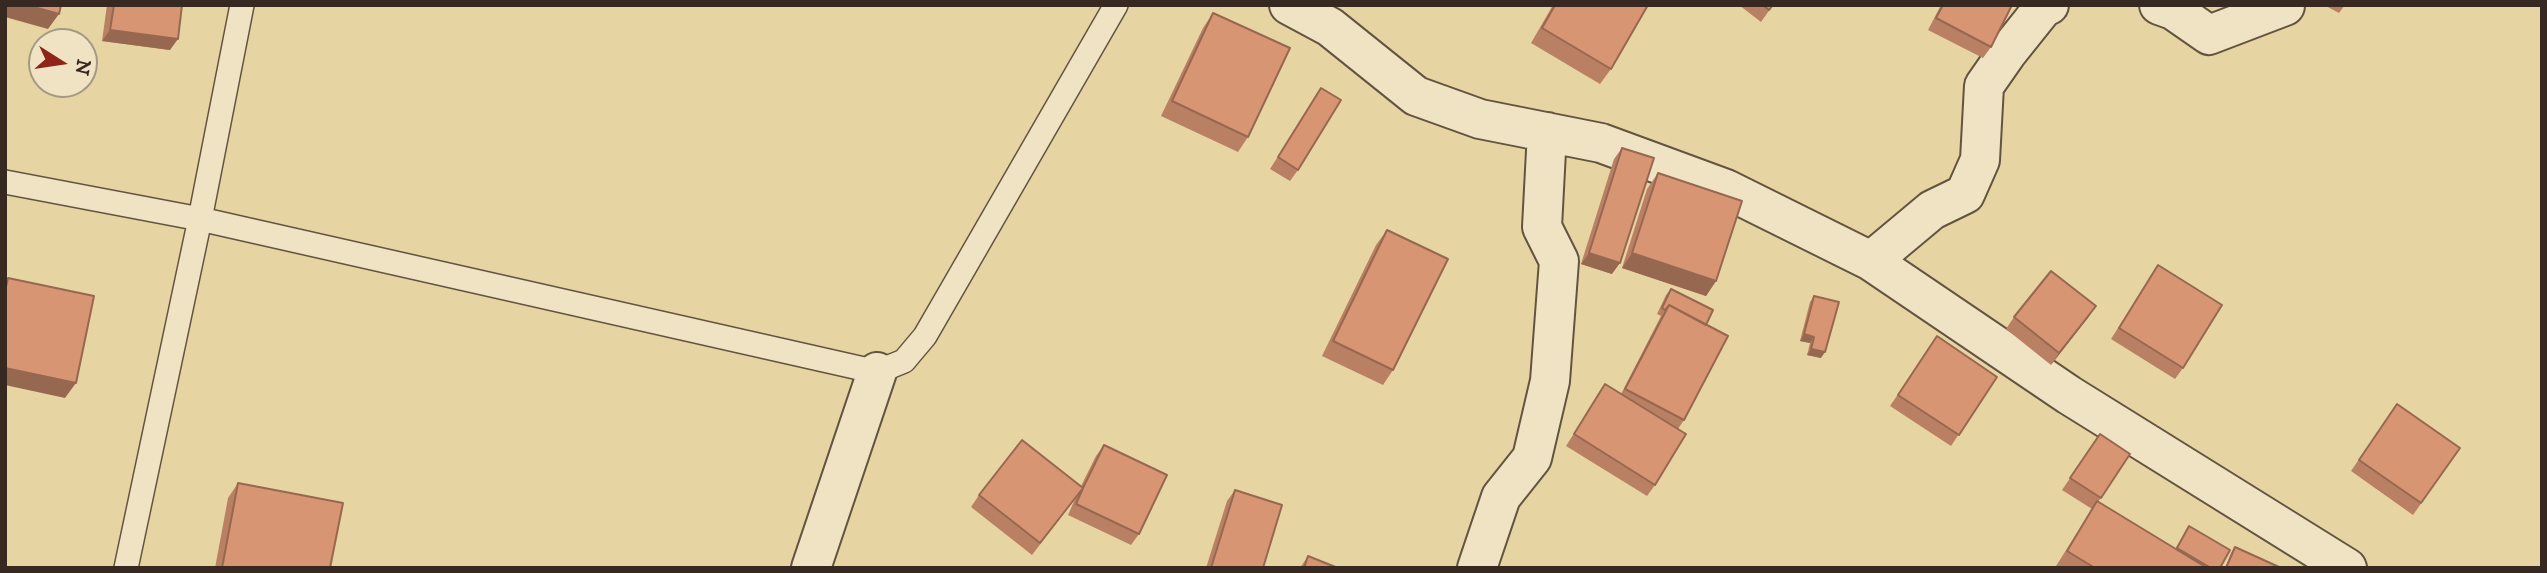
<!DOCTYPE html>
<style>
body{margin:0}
#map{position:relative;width:2547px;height:573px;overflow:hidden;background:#e7d4a3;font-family:"IM FELL DW Pica",serif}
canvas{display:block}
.frame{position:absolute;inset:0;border:7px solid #372922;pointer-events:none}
.north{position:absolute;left:28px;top:28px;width:70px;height:70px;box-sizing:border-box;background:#efe3c3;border:2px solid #a59983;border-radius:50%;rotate:102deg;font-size:19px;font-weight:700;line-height:28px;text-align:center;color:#372922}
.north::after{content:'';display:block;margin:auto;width:24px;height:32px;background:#8f2418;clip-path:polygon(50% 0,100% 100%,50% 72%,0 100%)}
</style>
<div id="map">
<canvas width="2547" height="573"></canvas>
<div class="frame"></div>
<div class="north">N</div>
</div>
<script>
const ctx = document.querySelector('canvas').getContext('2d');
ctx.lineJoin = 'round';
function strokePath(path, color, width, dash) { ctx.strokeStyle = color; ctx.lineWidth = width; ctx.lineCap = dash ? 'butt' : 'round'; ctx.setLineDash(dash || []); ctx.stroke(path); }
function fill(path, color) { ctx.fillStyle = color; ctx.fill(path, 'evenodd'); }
const service = new Path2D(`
 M 5,182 L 200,219 L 877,372 L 904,361 L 925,336 L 1116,5
 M 126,568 L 200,219 L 242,5`);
const minor = new Path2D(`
 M 1289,5 L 1330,27 L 1416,96 L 1480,119 L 1601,143 L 1726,189 L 1871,261 L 2069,395 L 2347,568
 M 2159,5 L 2173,10 L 2209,35 L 2285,6
 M 1871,261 L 1932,210 L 1965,194 L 1980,160 L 1984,86 L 2007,53 L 2043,8 L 2049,5
 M 811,568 L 877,372
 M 1477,568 L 1501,497 L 1532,458 L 1550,381 L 1559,261 L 1542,227 L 1547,132`);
strokePath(service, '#635442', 26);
strokePath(minor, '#635442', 42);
strokePath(service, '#efe3c3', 23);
strokePath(minor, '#efe3c3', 38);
fill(new Path2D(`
 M 107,5 L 182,5 L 170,50 L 102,41 Z
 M 1553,5 L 1648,5 L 1611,69 L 1600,84 L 1531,43 Z
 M 1739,5 L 1773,5 L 1761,22 Z
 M 1941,5 L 2012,5 L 1991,47 L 1983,58 L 1928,30 Z
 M 2324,5 L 2345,5 L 2339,13 Z
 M 1213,13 L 1248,137 L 1238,152 L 1161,116 L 1203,28 Z
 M 1321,88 L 1298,170 L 1290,181 L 1270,169 Z
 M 1622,148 L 1612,274 L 1581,264 L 1614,159 Z
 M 1658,173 L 1716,281 L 1706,296 L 1622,268 L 1647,189 Z
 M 1387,230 L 1393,370 L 1383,385 L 1322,356 L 1376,245 Z
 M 2158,265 L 2183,368 L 2175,379 L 2111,339 Z
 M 1671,289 L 1706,325 L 1684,420 L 1678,429 L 1655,485 L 1647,496 L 1566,446 L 1605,384 L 1621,394 L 1661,316 L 1657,314 L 1666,295 Z
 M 1814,296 L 1821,358 L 1807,355 L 1810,343 L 1800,341 L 1810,302 Z
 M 2096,306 L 2051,365 L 2006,329 L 2014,317 Z
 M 1937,336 L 1997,377 L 1951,446 L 1890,406 Z
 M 2397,404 L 2460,448 L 2413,515 L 2351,471 Z
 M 2100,434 L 2130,454 L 2098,502 L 2175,549 L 2189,526 L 2220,568 L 2059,568 L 2056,566 L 2092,509 L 2062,490 Z
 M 1104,445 L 1139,534 L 1131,545 L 1068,515 L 1075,499 L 1032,555 L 971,507 L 979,495 L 1081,486 L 1096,456 Z
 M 238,483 L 330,568 L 215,568 L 228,498 Z
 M 1235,490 L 1263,568 L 1206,568 L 1227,501 Z
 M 2235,547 L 2278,568 L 2225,568 L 2231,553 Z
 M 1308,556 L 1338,568 L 1300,568 Z`), '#ba8063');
fill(new Path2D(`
 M 5,5 L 27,5 L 59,14 L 48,29 L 5,17 Z
 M 110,30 L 178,39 L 170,50 L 102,41 Z
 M 1589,253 L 1620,263 L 1612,274 L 1581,264 Z
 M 1632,253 L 1716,281 L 1706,296 L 1622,268 Z
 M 2096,306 L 2088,318 L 2051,365 L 2059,353 Z
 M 1804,334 L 1814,337 L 1810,343 L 1800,341 Z
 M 1811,349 L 1825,352 L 1821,358 L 1807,355 Z
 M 5,368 L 76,383 L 65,398 L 5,385 Z`), '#976850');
const building = new Path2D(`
 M 27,5 L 61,5 L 59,14 Z
 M 114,5 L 182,5 L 178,39 L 110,30 Z
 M 1555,5 L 1648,5 L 1611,69 L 1542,28 Z
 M 1763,5 L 1773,5 L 1769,10 Z
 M 1943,5 L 2012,5 L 1991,47 L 1936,18 Z
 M 1213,13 L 1290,48 L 1248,137 L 1172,101 Z
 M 1321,88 L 1341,100 L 1298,170 L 1278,157 Z
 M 1622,148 L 1654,158 L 1620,263 L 1589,253 Z
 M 1658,173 L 1742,201 L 1716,281 L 1632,253 Z
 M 1387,230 L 1448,259 L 1393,370 L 1333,341 Z
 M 2158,265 L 2222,305 L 2183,368 L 2119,328 Z
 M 2051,271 L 2096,306 L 2059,353 L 2014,317 Z
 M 8,278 L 94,296 L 76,383 L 5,368 L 5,291 Z
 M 1671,289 L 1713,310 L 1706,325 L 1669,305 L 1665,310 L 1662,308 Z
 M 1814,296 L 1839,302 L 1825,352 L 1811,349 L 1814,337 L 1804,334 Z
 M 1669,305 L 1728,336 L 1684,420 L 1625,389 Z
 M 1937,336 L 1997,377 L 1959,435 L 1898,395 Z
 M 1605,384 L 1686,434 L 1655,485 L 1574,434 Z
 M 2397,404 L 2460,448 L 2421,503 L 2359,460 Z
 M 2100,434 L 2130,454 L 2101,498 L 2070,478 Z
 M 1022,440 L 1083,488 L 1104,445 L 1167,475 L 1139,534 L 1076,504 L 1083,488 L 1040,543 L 979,495 Z
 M 238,483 L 343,503 L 330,568 L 222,568 Z
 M 1235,490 L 1282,505 L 1263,568 L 1211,568 Z
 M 2097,501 L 2207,568 L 2095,568 L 2067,551 Z
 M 2189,526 L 2230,550 L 2220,568 L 2211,568 L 2177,548 Z
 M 2235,547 L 2279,567 L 2278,568 L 2226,568 Z
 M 1308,556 L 1338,568 L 1304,568 Z`);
fill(building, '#d89573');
strokePath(building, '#976850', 2);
</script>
